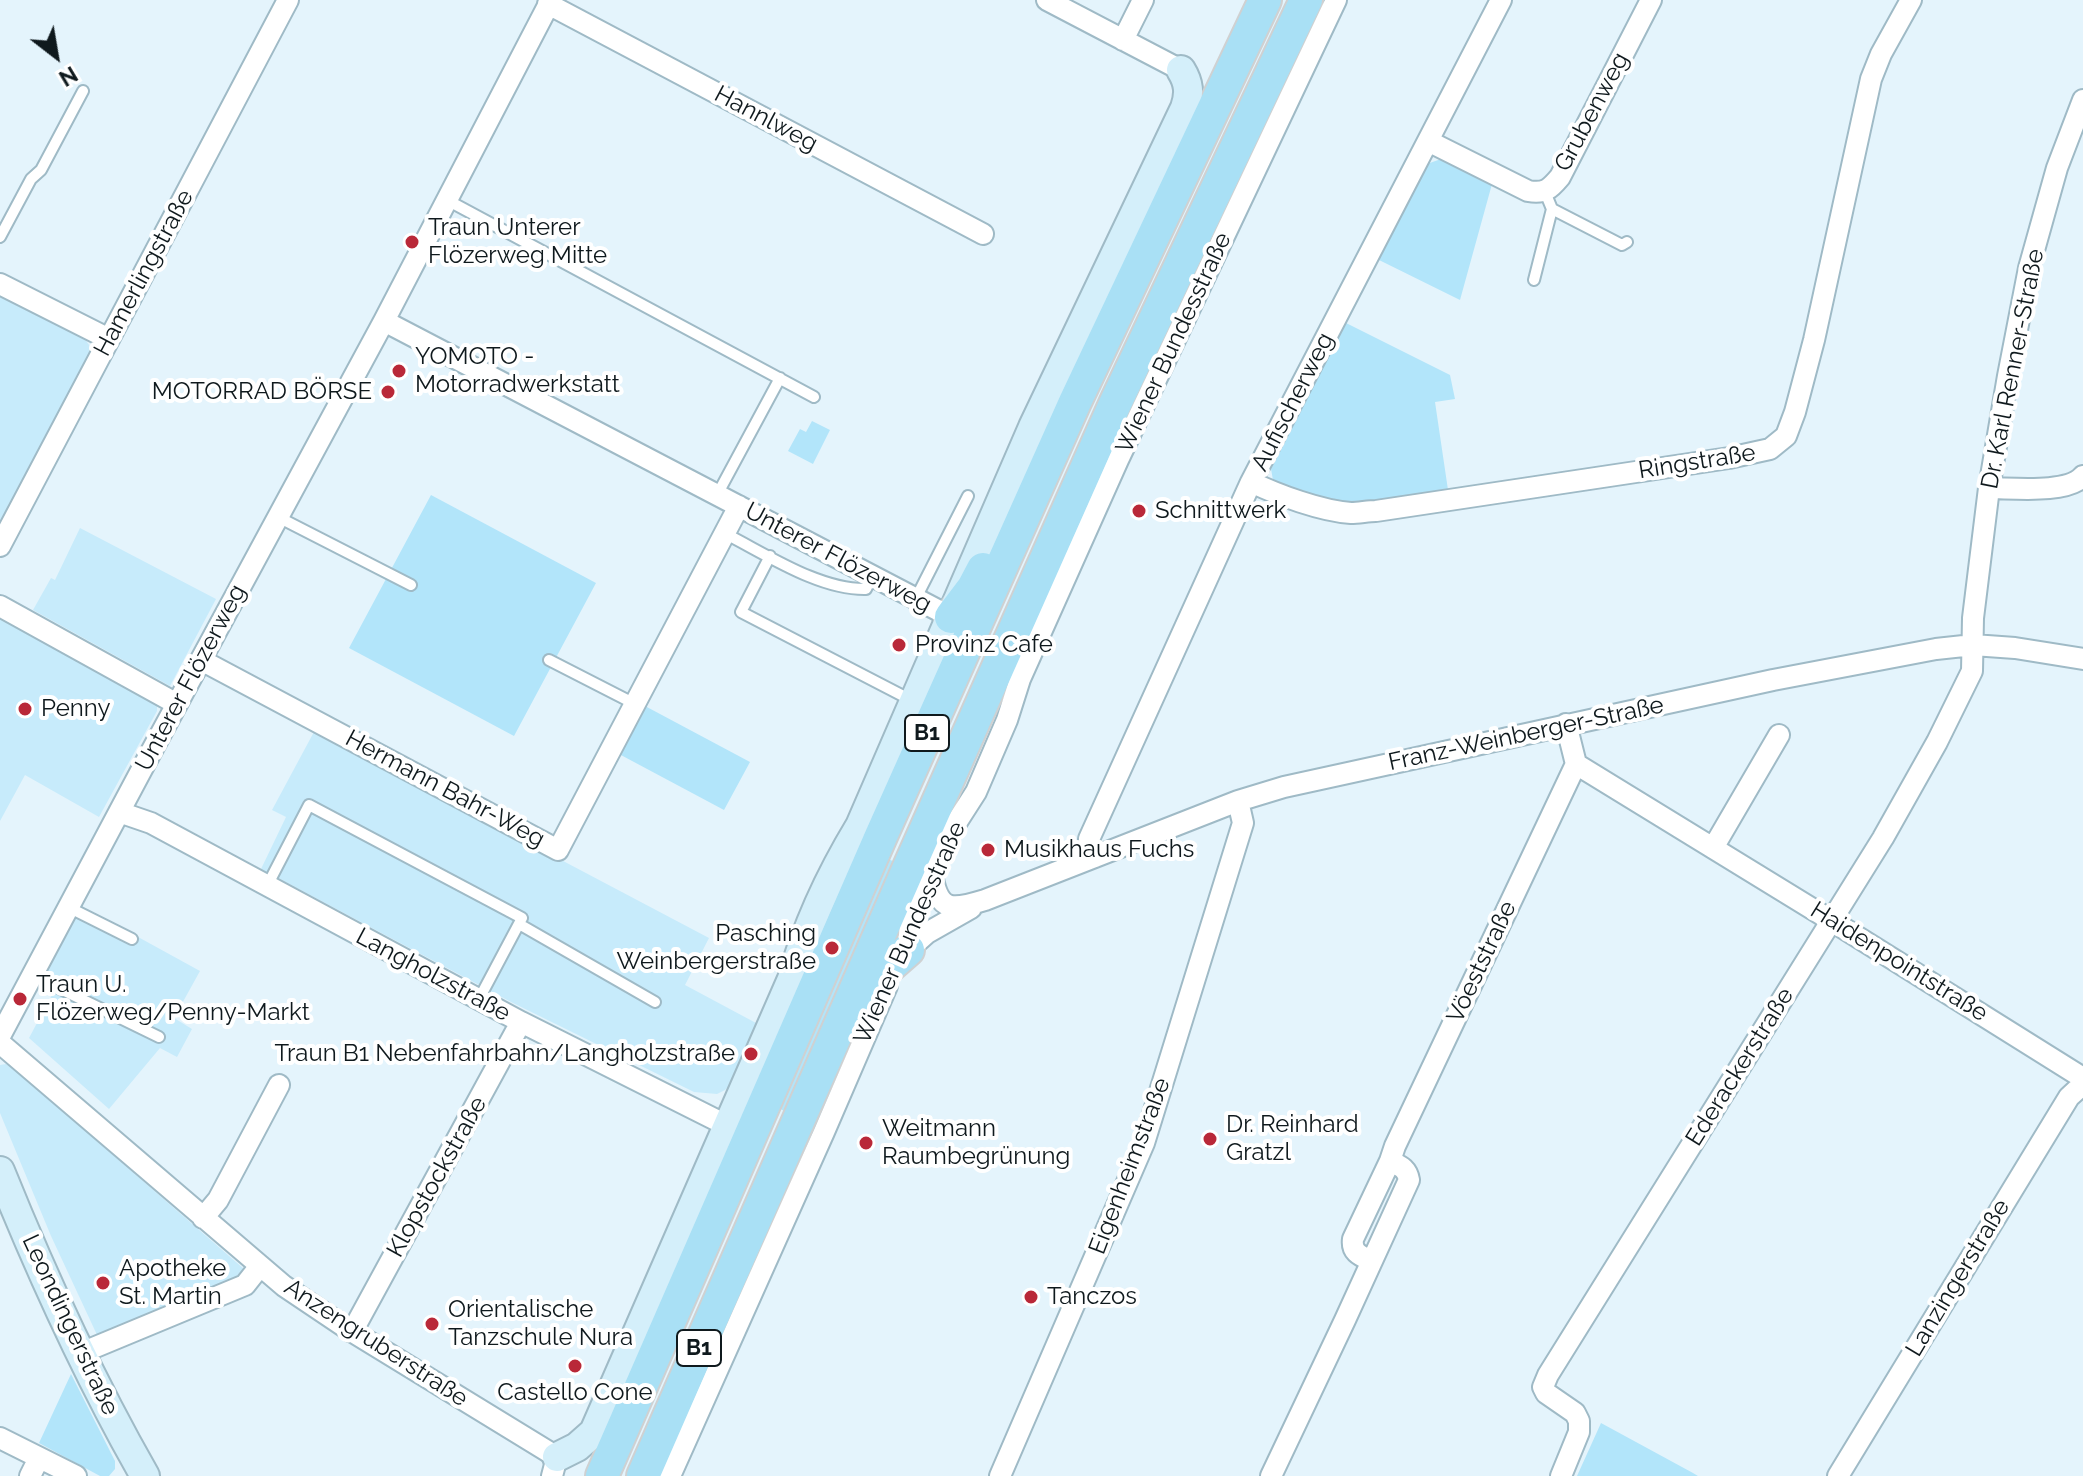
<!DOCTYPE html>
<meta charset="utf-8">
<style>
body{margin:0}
#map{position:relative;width:2083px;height:1476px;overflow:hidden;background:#e4f4fc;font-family:Raleway,sans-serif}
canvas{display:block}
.north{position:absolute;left:16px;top:16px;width:80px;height:80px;-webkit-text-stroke:6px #fff;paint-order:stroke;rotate:149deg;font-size:22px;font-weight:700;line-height:32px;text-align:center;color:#0f191d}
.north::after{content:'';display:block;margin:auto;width:28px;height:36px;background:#0f191d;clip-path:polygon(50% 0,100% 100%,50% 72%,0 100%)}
</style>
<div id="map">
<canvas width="2083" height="1476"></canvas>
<div class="north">N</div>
</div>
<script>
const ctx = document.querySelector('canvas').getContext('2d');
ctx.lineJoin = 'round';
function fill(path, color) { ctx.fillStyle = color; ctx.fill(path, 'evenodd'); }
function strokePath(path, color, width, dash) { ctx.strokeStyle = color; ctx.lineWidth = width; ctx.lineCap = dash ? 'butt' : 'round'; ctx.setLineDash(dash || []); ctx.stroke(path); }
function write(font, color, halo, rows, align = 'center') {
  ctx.font = font + ' Raleway,sans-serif'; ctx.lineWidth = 8; ctx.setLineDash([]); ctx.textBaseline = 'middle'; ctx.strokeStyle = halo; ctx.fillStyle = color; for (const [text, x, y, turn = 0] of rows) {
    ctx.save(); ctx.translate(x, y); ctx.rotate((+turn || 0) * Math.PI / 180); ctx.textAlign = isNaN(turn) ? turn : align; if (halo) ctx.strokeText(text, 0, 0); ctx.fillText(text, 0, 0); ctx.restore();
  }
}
fill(new Path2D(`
 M 0,296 L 85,339 L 89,345 L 89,353 L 0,523 Z
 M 80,528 L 216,599 L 170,686 L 33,610 L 51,578 L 55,580 Z
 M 0,615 L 157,704 L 157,711 L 99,817 L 25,775 L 0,821 Z
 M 315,730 L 709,938 L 685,985 L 756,1023 L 730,1085 L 725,1090 L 717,1094 L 694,1092 L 511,1002 L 261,869 L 286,817 L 272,810 Z
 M 78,904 L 200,971 L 174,1018 L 192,1029 L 177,1057 L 160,1048 L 109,1109 L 29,1038 L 52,995 L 35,985 Z
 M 6,1064 L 11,1066 L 244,1269 L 239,1282 L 98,1337 L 51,1236 L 0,1113 L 0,1065 Z`), '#c7ebfb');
fill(new Path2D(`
 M 1441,159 L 1492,184 L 1460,300 L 1377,259 L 1427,164 Z
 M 1344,322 L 1450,375 L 1455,399 L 1435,402 L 1448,490 L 1377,501 L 1345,503 L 1283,488 L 1273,480 L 1271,469 L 1274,463 Z
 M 812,421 L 830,430 L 813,464 L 788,451 L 800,429 L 806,432 Z
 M 431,495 L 596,583 L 514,736 L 349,648 Z
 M 645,706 L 750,762 L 724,810 L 619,754 Z
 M 885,858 L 898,863 L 785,1111 L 782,1110 L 779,1107 Z
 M 71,1374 L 115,1461 L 115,1469 L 109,1476 L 100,1476 L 39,1443 Z
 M 1601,1423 L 1693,1473 L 1698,1476 L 1577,1476 Z`), '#b2e5fa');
const lane = new Path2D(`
 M 447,200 L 814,397
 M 1552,209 L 1622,245 L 1627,242
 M 0,237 L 31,179 L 41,170 L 83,91
 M 1534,280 L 1552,209 L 1545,192
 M 717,495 L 780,378
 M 278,517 L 411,585
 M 724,533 C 766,554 819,590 866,589 L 872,576
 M 770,556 L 741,612 L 911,700
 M 916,598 L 968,496
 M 549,660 L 635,704
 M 267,886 L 309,805 L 522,918 L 479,999
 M 68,907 L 132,939
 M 519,924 L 655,1002
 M 32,975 L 159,1037`);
const street = new Path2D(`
 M 1047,0 L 1181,70
 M 548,4 L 983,234
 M 1123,40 L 1143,0
 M 1428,141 L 1528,191 C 1545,194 1550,189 1560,177 L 1651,0
 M 0,284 L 109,339
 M 384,321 L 951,617
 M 1251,482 C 1278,495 1321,511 1351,513 C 1359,513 1368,511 1376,511 L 1729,458 L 1770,449 L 1786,436 L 1795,412 L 1814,340 L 1871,79 L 1881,54 L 1911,0
 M 1989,488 C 2013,488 2068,494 2083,476
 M 0,546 L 288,0
 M 0,606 L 177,704
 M 201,660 L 558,850 L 739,506
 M 1566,724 L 1576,764 L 1832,921 L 2083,1078
 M 119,812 L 151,823 L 521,1022 L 738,1131
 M 1713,848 L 1779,735
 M 1095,857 L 1089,839 L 1251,482 L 1501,0
 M 932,874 C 939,913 952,910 985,900 L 1238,801 L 1284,787 L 1773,680 L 1936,649 L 1973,645 L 2015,648 L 2083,659
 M 908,950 L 927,933 L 971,908
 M 903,958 L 908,950 L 910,921 L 951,831 L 976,792 L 1007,720 L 1020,679 L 1118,460 L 1336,0
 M 0,1036 L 150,754 L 384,321 L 551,0
 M 0,1043 L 284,1286 L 348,1329 L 557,1457 L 552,1476
 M 203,1218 L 218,1200 L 279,1085
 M 1372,1261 C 1361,1256 1351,1253 1353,1239 L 1390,1161 L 1395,1146 L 1576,764
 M 352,1332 L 521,1022
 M 81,1353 L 245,1285 L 260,1266
 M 0,1438 L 76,1476
 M 30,1476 L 39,1458
 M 670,1476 L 824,1132 L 887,986
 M 1000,1476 L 1144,1143 L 1243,823 L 1238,801
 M 1271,1476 L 1345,1320 L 1409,1180 C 1407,1168 1400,1166 1390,1161
 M 1561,1476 L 1579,1432 L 1579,1421 L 1575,1413 L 1546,1393 L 1543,1387 L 1548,1375 L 1883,838 L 1937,742 L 1972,671 L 1973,618 L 1989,488 L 2008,376 L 2029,268 L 2057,168 L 2083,100
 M 1838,1476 L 2069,1097 L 2083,1084`);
const secondary = new Path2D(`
 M 0,1171 C 42,1275 89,1378 145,1476
 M 557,1457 L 577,1447 L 594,1432 L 792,979 C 807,924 831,874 860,826 L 1033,427 L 1185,108 C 1190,93 1189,83 1181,70`);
const primary = new Path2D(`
 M 951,617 L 973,588 L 983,569
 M 866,999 L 876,978 L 908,950
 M 602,1476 L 881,836 L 1075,402 L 1265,0
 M 643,1476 L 910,865 L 1115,404 L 1306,0`);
strokePath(lane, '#9fbac6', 14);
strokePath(street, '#9fbac6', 24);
strokePath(secondary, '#9fbac6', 32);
strokePath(primary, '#cfd1d2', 36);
strokePath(lane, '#fff', 10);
strokePath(street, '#fff', 20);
strokePath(secondary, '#d4effa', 28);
strokePath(primary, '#a9e0f5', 32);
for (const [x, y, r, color] of [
 [412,242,8,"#b92838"],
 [399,371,8,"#b92838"],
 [388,392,8,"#b92838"],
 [1139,511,8,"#b92838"],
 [899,645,8,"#b92838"],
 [25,709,8,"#b92838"],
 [988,850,8,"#b92838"],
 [832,948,8,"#b92838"],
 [20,999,8,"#b92838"],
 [751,1054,8,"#b92838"],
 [1210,1139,8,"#b92838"],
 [866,1143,8,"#b92838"],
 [103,1283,8,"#b92838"],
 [1031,1297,8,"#b92838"],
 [432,1324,8,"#b92838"],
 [575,1366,8,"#b92838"]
]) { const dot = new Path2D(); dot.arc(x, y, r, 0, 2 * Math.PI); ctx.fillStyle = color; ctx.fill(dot); strokePath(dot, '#fff', 3); }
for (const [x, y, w] of [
 [927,733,44],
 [699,1348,44]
]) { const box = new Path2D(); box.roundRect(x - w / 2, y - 18, w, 36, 6); ctx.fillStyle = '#fff'; ctx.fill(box); strokePath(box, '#0f191d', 2); }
write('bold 22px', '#0f191d', null, [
 ["B1",927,733],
 ["B1",699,1348]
]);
write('24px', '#0f191d', '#fff', [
 ["Grubenweg",1592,112,-62],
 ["Hannlweg",766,119,28],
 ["Hamerlingstraße",144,273,-62],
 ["Wiener Bundesstraße",1174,343,-65],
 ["Dr. Karl Renner-Straße",2013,369,-79],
 ["Aufischerweg",1293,402,-63],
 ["Ringstraße",1697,462,-9],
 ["Unterer Flözerweg",838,558,28],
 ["Unterer Flözerweg",191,678,-62],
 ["Franz-Weinberger-Straße",1526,734,-12],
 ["Hermann Bahr-Weg",445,789,28],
 ["Wiener Bundesstraße",910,933,-66],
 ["Vöeststraße",1482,962,-65],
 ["Haidenpointstraße",1899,962,32],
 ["Langholzstraße",433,975,28],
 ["Ederackerstraße",1740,1067,-58],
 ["Eigenheimstraße",1130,1166,-69],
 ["Klopstockstraße",437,1177,-61],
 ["Lanzingerstraße",1958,1278,-59],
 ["Leondingerstraße",70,1325,65],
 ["Anzengruberstraße",376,1343,33]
]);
write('24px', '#0f191d', '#fff', [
 ["Traun Unterer",428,228],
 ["Flözerweg Mitte",428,256],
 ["YOMOTO -",415,357],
 ["Motorradwerkstatt",415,385],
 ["MOTORRAD BÖRSE",372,392,"right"],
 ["Schnittwerk",1155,511],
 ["Provinz Cafe",915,645],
 ["Penny",41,709],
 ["Musikhaus Fuchs",1004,850],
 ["Pasching",816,934,"right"],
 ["Weinbergerstraße",816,962,"right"],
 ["Traun U.",36,985],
 ["Flözerweg/Penny-Markt",36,1013],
 ["Traun B1 Nebenfahrbahn/Langholzstraße",735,1054,"right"],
 ["Dr. Reinhard",1226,1125],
 ["Gratzl",1226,1153],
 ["Weitmann",882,1129],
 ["Raumbegrünung",882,1157],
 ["Apotheke",119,1269],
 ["St. Martin",119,1297],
 ["Tanczos",1047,1297],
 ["Orientalische",448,1310],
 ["Tanzschule Nura",448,1338],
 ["Castello Cone",575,1393,"center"]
], 'left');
</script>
